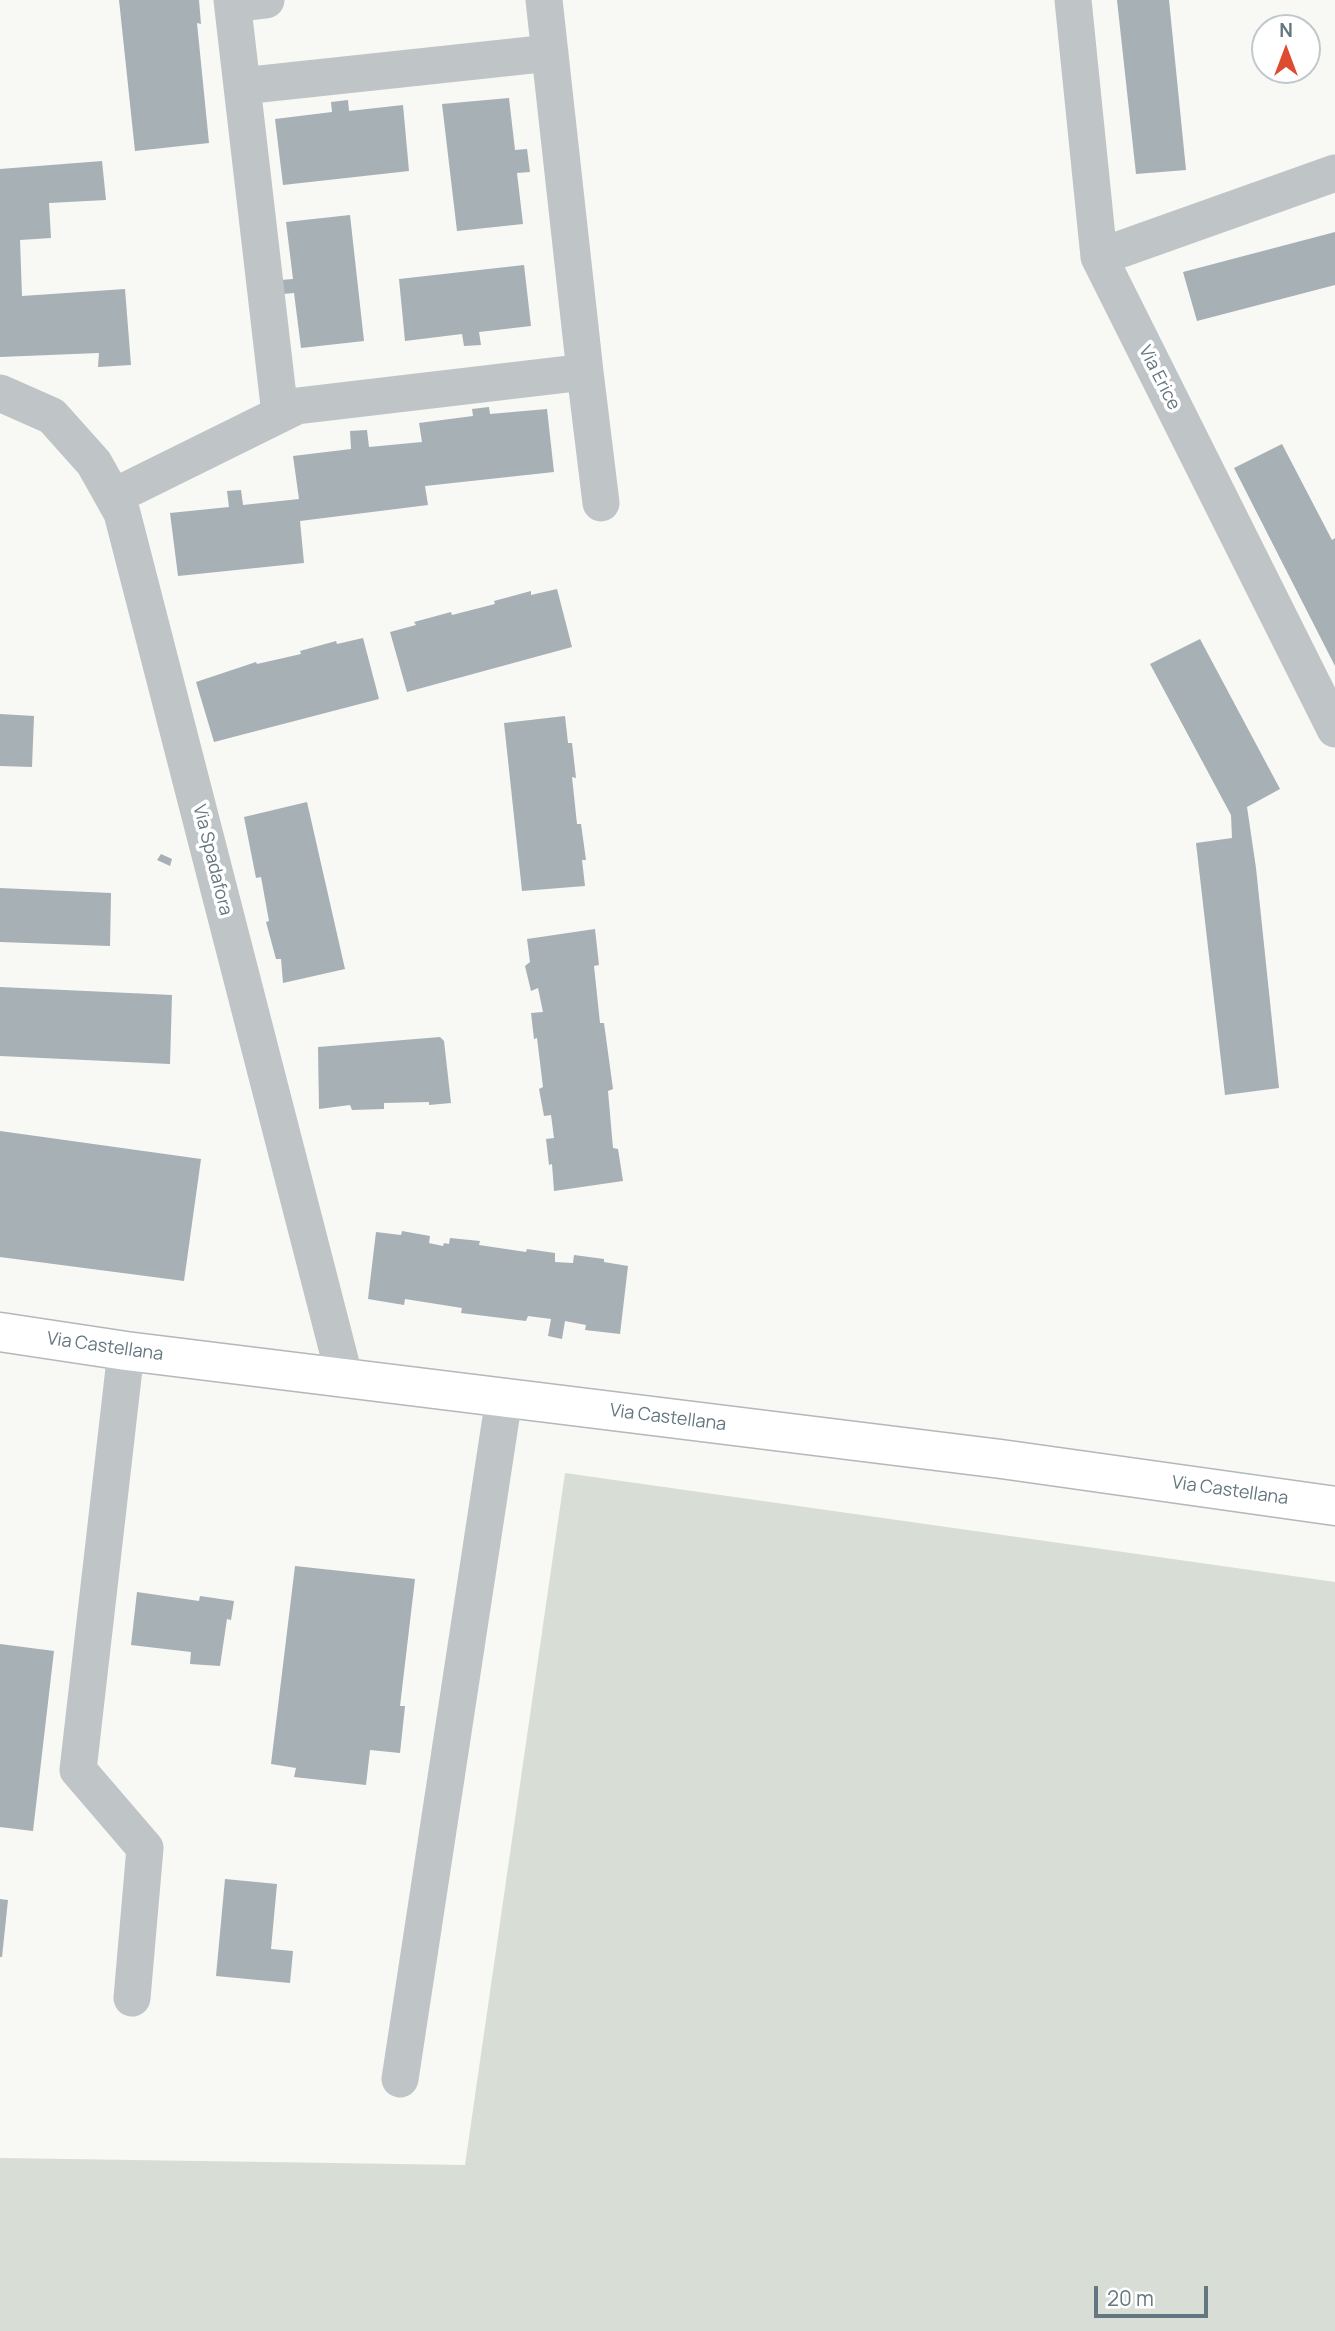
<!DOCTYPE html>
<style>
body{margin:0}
#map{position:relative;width:1335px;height:2331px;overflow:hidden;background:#f8f8f5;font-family:Manrope,sans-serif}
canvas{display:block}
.north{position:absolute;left:1251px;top:14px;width:70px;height:70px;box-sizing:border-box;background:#fff;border:2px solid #c1c8cc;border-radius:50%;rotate:0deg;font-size:19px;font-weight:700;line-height:28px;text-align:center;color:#64767f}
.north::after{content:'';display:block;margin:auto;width:24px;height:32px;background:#dd4b30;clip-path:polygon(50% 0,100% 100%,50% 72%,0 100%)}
.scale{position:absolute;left:1094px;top:2286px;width:114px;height:32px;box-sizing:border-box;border:4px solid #64767f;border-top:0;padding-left:9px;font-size:21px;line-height:24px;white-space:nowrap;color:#64767f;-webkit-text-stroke:5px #fff;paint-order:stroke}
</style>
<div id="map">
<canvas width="1335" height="2331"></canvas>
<div class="north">N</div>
<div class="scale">20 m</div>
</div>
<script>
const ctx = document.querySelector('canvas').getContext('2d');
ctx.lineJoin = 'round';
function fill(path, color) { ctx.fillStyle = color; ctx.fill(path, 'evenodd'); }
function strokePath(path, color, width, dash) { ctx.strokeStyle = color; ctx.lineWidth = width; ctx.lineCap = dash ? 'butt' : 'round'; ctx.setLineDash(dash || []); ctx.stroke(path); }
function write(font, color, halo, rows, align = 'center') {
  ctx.font = font + ' Manrope,sans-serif'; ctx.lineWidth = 7; ctx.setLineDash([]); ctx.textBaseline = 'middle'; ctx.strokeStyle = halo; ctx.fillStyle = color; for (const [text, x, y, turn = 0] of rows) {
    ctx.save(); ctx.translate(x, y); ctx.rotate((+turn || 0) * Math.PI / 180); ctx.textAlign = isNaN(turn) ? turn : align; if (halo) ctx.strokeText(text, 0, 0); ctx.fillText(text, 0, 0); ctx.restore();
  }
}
fill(new Path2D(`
 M 565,1473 L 1335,1582 L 1335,2331 L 0,2331 L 0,2158 L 465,2165 Z`), '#d8ddd5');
fill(new Path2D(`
 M 119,0 L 199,0 L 201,24 L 197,23 L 209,143 L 135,151 Z
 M 1117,0 L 1169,0 L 1186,170 L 1136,174 Z
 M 509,98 L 515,150 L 527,149 L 530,172 L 517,173 L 523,224 L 457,231 L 442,104 Z
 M 348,100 L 349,111 L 403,105 L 409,171 L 283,185 L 275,119 L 332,112 L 331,102 Z
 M 102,161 L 106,200 L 49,203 L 51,238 L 20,240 L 22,296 L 125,289 L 131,365 L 98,367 L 99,353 L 0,357 L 0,169 Z
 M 350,215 L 364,341 L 301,348 L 294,293 L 283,294 L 281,280 L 293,279 L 286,222 Z
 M 1335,232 L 1335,285 L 1197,321 L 1183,272 Z
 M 524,265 L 531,326 L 479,332 L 481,345 L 464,346 L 462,334 L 405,341 L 399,279 Z
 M 489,407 L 490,414 L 547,409 L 554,472 L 425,486 L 428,505 L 300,521 L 304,563 L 178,576 L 170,513 L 229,507 L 227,491 L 241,490 L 243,505 L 299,499 L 293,456 L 351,449 L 350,431 L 367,430 L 369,447 L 422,442 L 419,423 L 473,416 L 472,409 Z
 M 1282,444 L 1332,540 L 1335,538 L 1335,666 L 1234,468 Z
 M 557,589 L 572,647 L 407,692 L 390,632 L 416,625 L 414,622 L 451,612 L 452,615 L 495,604 L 494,601 L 531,591 L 531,595 Z
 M 363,638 L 379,699 L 214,742 L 196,682 L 256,662 L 257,664 L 301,654 L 300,651 L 336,641 L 337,644 Z
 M 1200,639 L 1280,789 L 1247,807 L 1256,868 L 1279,1088 L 1225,1095 L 1196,843 L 1232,838 L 1231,815 L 1150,664 Z
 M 0,714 L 34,716 L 32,767 L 0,766 Z
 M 565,716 L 568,743 L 572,743 L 576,778 L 572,777 L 577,824 L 581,824 L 586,860 L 582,860 L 585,886 L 522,891 L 504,723 Z
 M 307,802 L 345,969 L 283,983 L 281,959 L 276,959 L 266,922 L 269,921 L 261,877 L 256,878 L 244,817 Z
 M 161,854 L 172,859 L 170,866 L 157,860 Z
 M 0,888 L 111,893 L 110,946 L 0,942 Z
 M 595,929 L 599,965 L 594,966 L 600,1023 L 604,1023 L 613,1089 L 608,1091 L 613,1148 L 618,1149 L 623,1181 L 554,1191 L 552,1164 L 549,1165 L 546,1139 L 554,1138 L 551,1115 L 544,1116 L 539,1089 L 543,1087 L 537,1038 L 534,1039 L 531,1013 L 543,1012 L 538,988 L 531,991 L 525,966 L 530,962 L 527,939 Z
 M 0,987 L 172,995 L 170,1064 L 0,1056 Z
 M 440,1037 L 444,1041 L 451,1103 L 429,1105 L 429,1102 L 384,1103 L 384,1109 L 352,1110 L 350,1105 L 319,1109 L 318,1047 Z
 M 0,1131 L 201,1159 L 184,1281 L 0,1257 Z
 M 402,1231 L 430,1236 L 429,1243 L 443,1246 L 444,1243 L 449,1244 L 450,1238 L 480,1241 L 479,1245 L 526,1252 L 527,1249 L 555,1253 L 555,1262 L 573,1263 L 574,1255 L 604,1259 L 604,1262 L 628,1266 L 620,1334 L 585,1330 L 586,1325 L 565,1321 L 562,1339 L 548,1336 L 551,1319 L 528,1316 L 526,1321 L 461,1313 L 462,1308 L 405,1299 L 404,1305 L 368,1299 L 376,1232 L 401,1235 Z
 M 295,1566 L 415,1579 L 400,1706 L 405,1706 L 400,1753 L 370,1750 L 366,1785 L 294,1777 L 296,1768 L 271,1764 Z
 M 137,1592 L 199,1601 L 200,1596 L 234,1601 L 231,1620 L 227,1619 L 220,1666 L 190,1664 L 191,1652 L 131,1645 Z
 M 0,1644 L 54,1651 L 33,1831 L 0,1827 Z
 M 225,1879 L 277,1884 L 271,1949 L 293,1951 L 290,1983 L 216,1976 Z
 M 0,1899 L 8,1900 L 2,1957 L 0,1957 Z`), '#a6b0b5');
const secondary = new Path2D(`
 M 0,1332 L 126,1351 L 1001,1459 L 1335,1506`);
strokePath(secondary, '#b2b8bc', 41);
strokePath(new Path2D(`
 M 232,0 L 280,414
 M 544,0 L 585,372
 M 1073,0 L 1099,257 L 1335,729
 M 233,4 L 266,0
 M 242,86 L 550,53
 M 1099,257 L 1335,173
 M 0,393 L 52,416 L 94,463 L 122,513 L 345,1379
 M 113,497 L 297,406 L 585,372 L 601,503
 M 126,1351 L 78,1770 L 145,1848 L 132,1998
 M 400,2079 L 504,1398`), '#bfc4c7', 37);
strokePath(secondary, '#fff', 38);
write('18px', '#64767f', '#fff', [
 ["Via Erice",1159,378,63],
 ["Via Spadafora",212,860,76],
 ["Via Castellana",105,1347,8],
 ["Via Castellana",668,1418,7],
 ["Via Castellana",1230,1491,8]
]);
</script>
